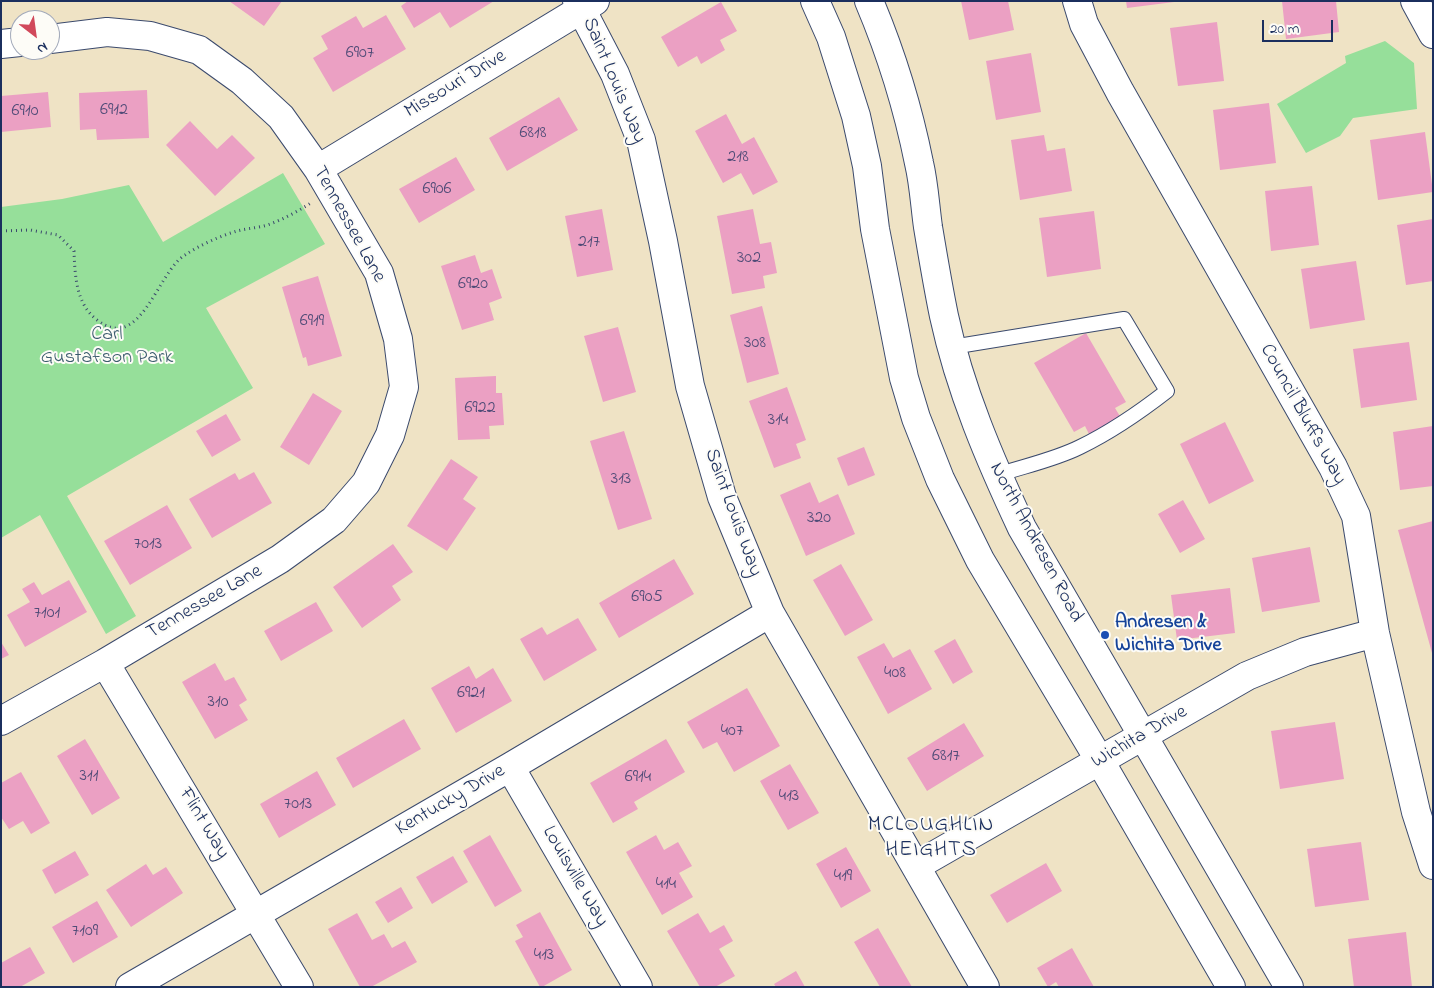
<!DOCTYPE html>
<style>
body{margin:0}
#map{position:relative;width:1434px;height:988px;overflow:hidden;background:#efe3c5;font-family:"Indie Flower",sans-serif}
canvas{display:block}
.frame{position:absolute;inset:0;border:2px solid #1b2f5e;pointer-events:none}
.north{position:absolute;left:10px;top:10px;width:50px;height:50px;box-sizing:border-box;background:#fdfcf7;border:1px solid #a3aaba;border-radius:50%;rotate:150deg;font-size:14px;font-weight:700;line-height:20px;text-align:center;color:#1b2f5e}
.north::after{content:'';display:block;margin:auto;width:18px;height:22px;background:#d1495b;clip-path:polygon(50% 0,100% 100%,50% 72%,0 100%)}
.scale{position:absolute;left:1262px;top:20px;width:71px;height:22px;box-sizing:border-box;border:2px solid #1b2f5e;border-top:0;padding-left:6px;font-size:15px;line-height:18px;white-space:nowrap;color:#1b2f5e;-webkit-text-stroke:4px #fdfcf7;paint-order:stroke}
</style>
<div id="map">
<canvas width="1434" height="988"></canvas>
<div class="frame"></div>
<div class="north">N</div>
<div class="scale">20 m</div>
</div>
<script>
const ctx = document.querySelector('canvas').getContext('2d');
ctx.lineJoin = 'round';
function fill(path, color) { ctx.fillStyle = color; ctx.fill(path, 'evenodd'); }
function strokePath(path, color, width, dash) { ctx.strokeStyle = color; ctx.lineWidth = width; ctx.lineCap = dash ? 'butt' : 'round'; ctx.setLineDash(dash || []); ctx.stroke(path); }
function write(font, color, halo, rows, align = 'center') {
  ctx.font = font + ' "Indie Flower",sans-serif'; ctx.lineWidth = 4; ctx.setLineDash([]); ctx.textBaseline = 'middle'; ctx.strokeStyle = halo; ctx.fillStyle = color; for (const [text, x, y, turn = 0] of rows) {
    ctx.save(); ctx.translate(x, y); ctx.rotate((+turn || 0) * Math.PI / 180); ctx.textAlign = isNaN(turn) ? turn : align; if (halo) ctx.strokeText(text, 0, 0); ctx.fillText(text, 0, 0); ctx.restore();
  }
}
fill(new Path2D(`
 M 1385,41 L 1414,63 L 1417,109 L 1353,118 L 1340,136 L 1306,153 L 1277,104 L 1346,63 L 1345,56 Z
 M 283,173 L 325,244 L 206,308 L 253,388 L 67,496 L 136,616 L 106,634 L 40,515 L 1,538 L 1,207 L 62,199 L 129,185 L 163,242 Z`), '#96df9a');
fill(new Path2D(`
 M 229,1 L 282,1 L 264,26 Z
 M 408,1 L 494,1 L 450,28 L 440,12 L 414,28 L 401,6 Z
 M 961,1 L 1008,1 L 1014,30 L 969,40 Z
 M 1126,1 L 1174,1 L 1174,2 L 1127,8 Z
 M 1282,1 L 1336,1 L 1339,32 L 1286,39 Z
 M 721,2 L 737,31 L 720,40 L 725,50 L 701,64 L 697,56 L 678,67 L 661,37 Z
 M 386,15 L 406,49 L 333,92 L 313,58 L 328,49 L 321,36 L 356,16 L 363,28 Z
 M 1217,22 L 1224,81 L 1178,86 L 1170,28 Z
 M 1031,53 L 1041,112 L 996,120 L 986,61 Z
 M 147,90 L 149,138 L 97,140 L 96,129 L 80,130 L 79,93 Z
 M 48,92 L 51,127 L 1,132 L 1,96 Z
 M 559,97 L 578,130 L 507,171 L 489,138 Z
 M 1269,103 L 1276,163 L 1220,170 L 1213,110 Z
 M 726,114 L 742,144 L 754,137 L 778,182 L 753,195 L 741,173 L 723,183 L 695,131 Z
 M 190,121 L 217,149 L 232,135 L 255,158 L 215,196 L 166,145 Z
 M 1425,132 L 1433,192 L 1378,200 L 1370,140 Z
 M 1044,135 L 1047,151 L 1065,148 L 1072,191 L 1020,200 L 1011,140 Z
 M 456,157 L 475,190 L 419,223 L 399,189 Z
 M 1312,186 L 1319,245 L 1271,251 L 1265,191 Z
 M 602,209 L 613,270 L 577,277 L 565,216 Z
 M 753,209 L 760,244 L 771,242 L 777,273 L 763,276 L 765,288 L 732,294 L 717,216 Z
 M 1094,211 L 1101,269 L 1047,277 L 1039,218 Z
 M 1433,219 L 1433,281 L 1406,285 L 1397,225 Z
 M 475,255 L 481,273 L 492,269 L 502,298 L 489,303 L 494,320 L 462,330 L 441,266 Z
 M 1356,261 L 1365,320 L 1310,329 L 1301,269 Z
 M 318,276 L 342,356 L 308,366 L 306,357 L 303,358 L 282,287 Z
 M 762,306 L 779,374 L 747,383 L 730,315 Z
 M 618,327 L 636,392 L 603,402 L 584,336 Z
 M 1086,333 L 1126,402 L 1115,408 L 1121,418 L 1090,436 L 1085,426 L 1074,432 L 1034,363 Z
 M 1409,342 L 1417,400 L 1361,408 L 1353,349 Z
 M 496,376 L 496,393 L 502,393 L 504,425 L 489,426 L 490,439 L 458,440 L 455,378 Z
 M 787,387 L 806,440 L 796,444 L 801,458 L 774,468 L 749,401 Z
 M 313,393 L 342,411 L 309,465 L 280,447 Z
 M 226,414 L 241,440 L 212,457 L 196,431 Z
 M 1225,422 L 1254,481 L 1209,504 L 1180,444 Z
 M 1433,426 L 1433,486 L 1400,490 L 1393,432 Z
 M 624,431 L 652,519 L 618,530 L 590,441 Z
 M 864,447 L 875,475 L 848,486 L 837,458 Z
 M 451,459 L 478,477 L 463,499 L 476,508 L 447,551 L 407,526 Z
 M 254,472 L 272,503 L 212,538 L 189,499 L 235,473 L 239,480 Z
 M 810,482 L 819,503 L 838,494 L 855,534 L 806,556 L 780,495 Z
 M 1183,500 L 1205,539 L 1180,553 L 1158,514 Z
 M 167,505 L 192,548 L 130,585 L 104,541 Z
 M 1433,521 L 1433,653 L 1432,653 L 1398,530 Z
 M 393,544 L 413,572 L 392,586 L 401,600 L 362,628 L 333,587 Z
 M 1310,547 L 1320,602 L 1262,612 L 1252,558 Z
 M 674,559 L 694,594 L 619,638 L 599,603 Z
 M 841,564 L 873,620 L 845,636 L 813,580 Z
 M 69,580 L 87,612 L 25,647 L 7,615 L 30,602 L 22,589 L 34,582 L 42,595 Z
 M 1230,588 L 1235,633 L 1177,640 L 1171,595 Z
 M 316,602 L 333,631 L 281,661 L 264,631 Z
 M 578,618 L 597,650 L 544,681 L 520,639 L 542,627 L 547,635 Z
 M 955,639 L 973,672 L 953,684 L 934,651 Z
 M 1,642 L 9,655 L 1,659 Z
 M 884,643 L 893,658 L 910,649 L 932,689 L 888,714 L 857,657 Z
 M 215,663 L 225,681 L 234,677 L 247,700 L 239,705 L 248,720 L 215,739 L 182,682 Z
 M 469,666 L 476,679 L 493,668 L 512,701 L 456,733 L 431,688 Z
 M 747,688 L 780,746 L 734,772 L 717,742 L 703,749 L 687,722 Z
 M 404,719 L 421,749 L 353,788 L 336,758 Z
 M 1335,722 L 1344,779 L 1280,789 L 1271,731 Z
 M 964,723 L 984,756 L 927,791 L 907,758 Z
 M 85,739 L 120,798 L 92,815 L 57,756 Z
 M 666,739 L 685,772 L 634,802 L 638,809 L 613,823 L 590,783 Z
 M 790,764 L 819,813 L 788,830 L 760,781 Z
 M 317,771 L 336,805 L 279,838 L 260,804 Z
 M 21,772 L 50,823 L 31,834 L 23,821 L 9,829 L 1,817 L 1,783 Z
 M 490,835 L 522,891 L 495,907 L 463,851 Z
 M 656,835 L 664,850 L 678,842 L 692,866 L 679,873 L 693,897 L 662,915 L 626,852 Z
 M 1361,842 L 1369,900 L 1315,907 L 1307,849 Z
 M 846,847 L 871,891 L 841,908 L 816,864 Z
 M 75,851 L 89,875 L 55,894 L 42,870 Z
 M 453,856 L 468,882 L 432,904 L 416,877 Z
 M 1046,863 L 1062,891 L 1007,923 L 990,895 Z
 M 146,864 L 153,875 L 166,867 L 183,893 L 131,927 L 106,890 Z
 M 401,887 L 413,908 L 388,923 L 375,902 Z
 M 97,901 L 118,937 L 73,963 L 52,927 Z
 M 540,912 L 572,970 L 542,987 L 540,987 L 515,941 L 523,937 L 516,925 Z
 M 357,913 L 372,940 L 384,934 L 392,948 L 405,941 L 417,962 L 371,987 L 360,987 L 328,929 Z
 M 698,913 L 710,933 L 724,925 L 733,941 L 719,949 L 735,976 L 715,987 L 700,987 L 667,931 Z
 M 878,928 L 912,987 L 880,987 L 854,942 Z
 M 1406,932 L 1412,987 L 1354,987 L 1348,939 Z
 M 30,947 L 45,973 L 20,987 L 1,987 L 1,963 Z
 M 1072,948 L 1094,987 L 1059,987 L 1056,982 L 1048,987 L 1037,968 Z
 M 796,971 L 805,987 L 776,987 L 774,984 Z`), '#eba0c3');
const service = new Path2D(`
 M 952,347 L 1124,319 L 1167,391 C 1140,412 1111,432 1080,447 C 1054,460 1024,466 997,475`);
const minor = new Path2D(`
 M 577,1 L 615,74 L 641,140 L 663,241 L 690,386 L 722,497 L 770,613 L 985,987
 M 1077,1 L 1084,24 L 1120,92 L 1333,467 L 1356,516 L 1375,633 L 1416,812 L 1433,865
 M 1415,1 L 1433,34
 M 1,44 L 20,42
 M 318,169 L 595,1
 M 105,663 L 299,987
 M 1,721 L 105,663 L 280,559 L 334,520 L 366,483 L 390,435 L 404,387 L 398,339 L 379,273 L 318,169 L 281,117 L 242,81 L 199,50 L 150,36 L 107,32 L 50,39
 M 510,767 L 638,987
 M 916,866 L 1247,676 L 1305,652 L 1375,633
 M 130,987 L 510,767 L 770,613`);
const tertiary = new Path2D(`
 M 815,1 L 831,37 L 856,116 L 867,166 L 875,229 L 904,378 L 916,418 L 940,479 L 980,560 L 1100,761 L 1231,987
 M 869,1 C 891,53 908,108 919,163 C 924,184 925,206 928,227 C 933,257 938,287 944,316 C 960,390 990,460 1022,528 L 1289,987`);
strokePath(service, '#3b4a6d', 16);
strokePath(minor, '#3b4a6d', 30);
strokePath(tertiary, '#3b4a6d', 30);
strokePath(new Path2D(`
 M 1,231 L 30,230 L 58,235 L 74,251 C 75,276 76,304 97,320 C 141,354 157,272 185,255 C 200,245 220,236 237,231 C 248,228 260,228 270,224 C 284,219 298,211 311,203`), '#3b4a6d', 3, [1, 4]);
strokePath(service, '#fff', 14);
strokePath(minor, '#fff', 28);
strokePath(tertiary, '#fff', 28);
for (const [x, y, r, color] of [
 [1105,635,5,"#1a4fb4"]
]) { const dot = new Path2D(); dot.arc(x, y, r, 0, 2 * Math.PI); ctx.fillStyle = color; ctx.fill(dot); strokePath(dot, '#fdfcf7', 2); }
write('18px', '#4f4b77', null, [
 ["6907",360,54],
 ["6912",114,111],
 ["6910",25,112],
 ["6818",533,134],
 ["218",738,158],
 ["6906",437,190],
 ["217",589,243],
 ["302",749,259],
 ["6920",473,285],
 ["6919",312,322],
 ["308",755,344],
 ["6922",480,409],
 ["314",778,421],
 ["313",621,480],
 ["320",819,519],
 ["7013",148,545],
 ["6905",647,598],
 ["7101",47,614],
 ["408",895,674],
 ["6921",471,694],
 ["310",218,703],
 ["407",732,732],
 ["6817",946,757],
 ["311",89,777],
 ["6914",638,778],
 ["413",789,797],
 ["7013",298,805],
 ["419",843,877],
 ["414",666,885],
 ["7109",85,932],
 ["413",544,956]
]);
write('20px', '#1b2f5e', '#fdfcf7', [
 ["Saint Louis Way",613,81,67],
 ["Missouri Drive",456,85,-31],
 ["Tennessee Lane",348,225,61],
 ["Council Bluffs Way",1302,415,61],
 ["Saint Louis Way",732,513,70],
 ["North Andresen Road",1035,543,62],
 ["Tennessee Lane",205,603,-30],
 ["Wichita Drive",1140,738,-30],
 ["Kentucky Drive",451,801,-30],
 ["Flint Way",203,824,59],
 ["Louisville Way",574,877,60]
]);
write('20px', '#3a5b6d', '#fdfcf7', [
 ["Carl",107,336],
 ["Gustafson Park",107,359]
]);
write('bold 20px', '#164399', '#fdfcf7', [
 ["Andresen &",1115,624],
 ["Wichita Drive",1115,647]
], 'left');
ctx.letterSpacing = '1px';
write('22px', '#1b2f5e', '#fdfcf7', [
 ["MCLOUGHLIN",931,826],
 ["HEIGHTS",931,851]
]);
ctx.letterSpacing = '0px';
</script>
